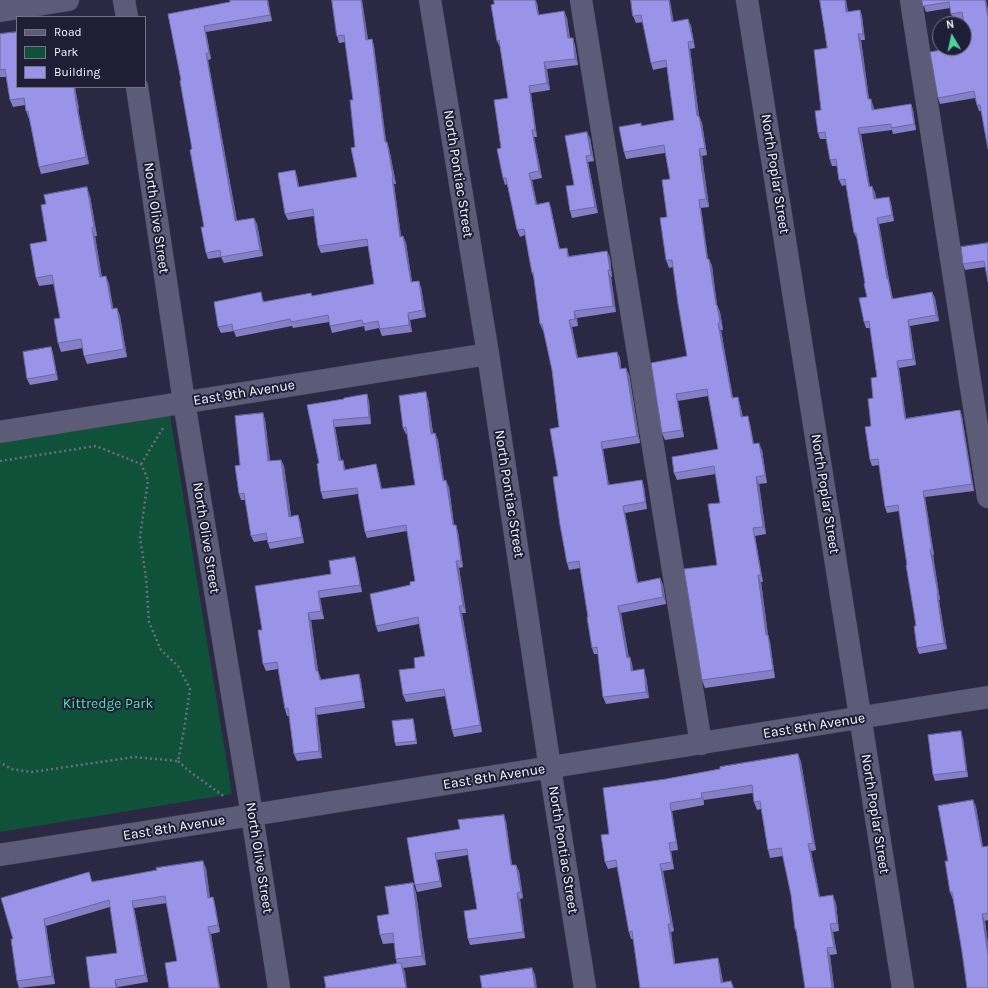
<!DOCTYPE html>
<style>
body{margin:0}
#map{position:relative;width:988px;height:988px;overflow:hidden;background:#2a2842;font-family:Karla,sans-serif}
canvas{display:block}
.legend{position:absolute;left:16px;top:16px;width:130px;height:72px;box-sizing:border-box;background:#201e37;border:1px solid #757487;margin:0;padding:5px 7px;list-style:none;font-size:12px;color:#f4f4fe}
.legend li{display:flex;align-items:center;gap:8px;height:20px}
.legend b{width:20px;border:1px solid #757487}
.north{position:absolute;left:932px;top:16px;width:40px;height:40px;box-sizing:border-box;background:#201e37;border:1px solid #757487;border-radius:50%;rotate:351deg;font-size:11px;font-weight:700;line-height:16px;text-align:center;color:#f4f4fe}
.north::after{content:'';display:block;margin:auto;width:14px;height:18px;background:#4ad49c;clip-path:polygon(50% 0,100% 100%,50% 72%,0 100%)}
</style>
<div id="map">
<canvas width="988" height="988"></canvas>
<ul class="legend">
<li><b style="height:5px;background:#5c5b78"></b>Road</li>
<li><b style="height:11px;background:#0f5239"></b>Park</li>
<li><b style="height:11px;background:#9994e7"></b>Building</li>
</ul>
<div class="north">N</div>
</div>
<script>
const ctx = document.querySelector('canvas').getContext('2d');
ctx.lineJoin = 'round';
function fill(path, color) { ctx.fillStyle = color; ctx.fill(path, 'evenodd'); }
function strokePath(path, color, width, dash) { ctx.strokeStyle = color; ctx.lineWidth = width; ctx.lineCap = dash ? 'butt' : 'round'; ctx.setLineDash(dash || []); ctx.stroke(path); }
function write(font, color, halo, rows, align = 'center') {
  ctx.font = font + ' Karla,sans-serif'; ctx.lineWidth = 4; ctx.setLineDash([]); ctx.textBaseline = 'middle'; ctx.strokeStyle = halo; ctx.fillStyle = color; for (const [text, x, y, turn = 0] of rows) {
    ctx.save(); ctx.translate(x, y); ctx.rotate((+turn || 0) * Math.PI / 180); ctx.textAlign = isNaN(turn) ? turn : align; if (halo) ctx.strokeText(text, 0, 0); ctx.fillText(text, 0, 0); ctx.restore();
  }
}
fill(new Path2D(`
 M 170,415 L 232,794 L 0,832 L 0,443 Z`), '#0f5239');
const minor = new Path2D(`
 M 124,0 L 127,17
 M 430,0 L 488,354 L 550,768 L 585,988
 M 581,0 L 701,744
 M 747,0 L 903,988
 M 911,0 L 988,497
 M 0,11 L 68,0
 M 137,87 L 184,402 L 252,815 L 279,988
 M 0,432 L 488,354
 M 0,855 L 252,815 L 988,697`);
strokePath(minor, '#444257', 23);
strokePath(new Path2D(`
 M 0,461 L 96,446 L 141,464 L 148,480 L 140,537 L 146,578 L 149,622 L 161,650 L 178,666 L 190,689 L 184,730 L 178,761 L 134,757 L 32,772 L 11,769 L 0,762
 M 141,464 L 163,428
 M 178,761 L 189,771 L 225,797`), '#6d6c81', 2.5, [2, 3]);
strokePath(minor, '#5c5b78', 22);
fill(new Path2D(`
 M 230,0 L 268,0 L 272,21 L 206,32 L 211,59 L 208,60 L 237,221 L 254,218 L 257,224 L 263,256 L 224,263 L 221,257 L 208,259 L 206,253 L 204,227 L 192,149 L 181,80 L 168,14 L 230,2 Z
 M 332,0 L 362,0 L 368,40 L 372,39 L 374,46 L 386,142 L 389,148 L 396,184 L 394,184 L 401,236 L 403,236 L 406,243 L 412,282 L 421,287 L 426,317 L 410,320 L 412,332 L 382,336 L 379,328 L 365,331 L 364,326 L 332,333 L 329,322 L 293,328 L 292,326 L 236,337 L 234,331 L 221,333 L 218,327 L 263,299 L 264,302 L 312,296 L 374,284 L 368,246 L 321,253 L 318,246 L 314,216 L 288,220 L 285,214 L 297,176 L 299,187 L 357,177 L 353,100 L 345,42 L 339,43 L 337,36 Z
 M 631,0 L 674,22 L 688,19 L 691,26 L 695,48 L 690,49 L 699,116 L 702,123 L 707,155 L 702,156 L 709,207 L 701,208 L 708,259 L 709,259 L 712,266 L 717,305 L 720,312 L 723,330 L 721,330 L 733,398 L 738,397 L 740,404 L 743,417 L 750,424 L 754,444 L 762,450 L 767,483 L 759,484 L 766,534 L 755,536 L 763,582 L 761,582 L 768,635 L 770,642 L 775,678 L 705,688 L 702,680 L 717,565 L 720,503 L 716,474 L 677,480 L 674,473 L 718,449 L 708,396 L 678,401 L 684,437 L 665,440 L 662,433 L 687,356 L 673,267 L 669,268 L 666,260 L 667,217 L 670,179 L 665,153 L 626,159 L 624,152 L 641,123 L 642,126 L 674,120 L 667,67 L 653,70 L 651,63 L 643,22 L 636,23 L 633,16 Z
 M 820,0 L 846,0 L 848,12 L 860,10 L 862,16 L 865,40 L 861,40 L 869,99 L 873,105 L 874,110 L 911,104 L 913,110 L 916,130 L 893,134 L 892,130 L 861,134 L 870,187 L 875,192 L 876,199 L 889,197 L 891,203 L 894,221 L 879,224 L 889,280 L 890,285 L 893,299 L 932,292 L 935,298 L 939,321 L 910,326 L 916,365 L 899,368 L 906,418 L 960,410 L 962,416 L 974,491 L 925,497 L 934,555 L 933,555 L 940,600 L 939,600 L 947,649 L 919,654 L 917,648 L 916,626 L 899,511 L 887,513 L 885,507 L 879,465 L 872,466 L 870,460 L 873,398 L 877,377 L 870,328 L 866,328 L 864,322 L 867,297 L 865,283 L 857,239 L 854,233 L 846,185 L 842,186 L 839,180 L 837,166 L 832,166 L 830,160 L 826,139 L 820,139 L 818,133 L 821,110 L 827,48 Z
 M 922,0 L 986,0 L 988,11 L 988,149 L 981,111 L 979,111 L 977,105 L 975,98 L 940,104 L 938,98 L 968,45 L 964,19 L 954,20 L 951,14 L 950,8 L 926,12 Z
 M 537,3 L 539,15 L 564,11 L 567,18 L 570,38 L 575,45 L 578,65 L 547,69 L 550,90 L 531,93 L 537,137 L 534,137 L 542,178 L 532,180 L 537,204 L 549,202 L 551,208 L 560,249 L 567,248 L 569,256 L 607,251 L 610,258 L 612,277 L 611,277 L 616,312 L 577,318 L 578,326 L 572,327 L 578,358 L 617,352 L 620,358 L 621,368 L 629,374 L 640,443 L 603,449 L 609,485 L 642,480 L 644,487 L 647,509 L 625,513 L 638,582 L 660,578 L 663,585 L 666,604 L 621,613 L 629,658 L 630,657 L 632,664 L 633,671 L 646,676 L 649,698 L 606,704 L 603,697 L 598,654 L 594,654 L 592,648 L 588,617 L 580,568 L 569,570 L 567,563 L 558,476 L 559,427 L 552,370 L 544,331 L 543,331 L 540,324 L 534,278 L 532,273 L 525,235 L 520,237 L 517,230 L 508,184 L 505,185 L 503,178 L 501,148 L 508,98 L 500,47 L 497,41 L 494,4 Z
 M 0,34 L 75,87 L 79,109 L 78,109 L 89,164 L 41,174 L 39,167 L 29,118 L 29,119 L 26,111 L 25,105 L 13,107 L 10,100 L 6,77 L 0,77 Z
 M 590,138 L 594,161 L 588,162 L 598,213 L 572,218 L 570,211 L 574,185 Z
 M 90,196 L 97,236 L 95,236 L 102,277 L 106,276 L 109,284 L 113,309 L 117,308 L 120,316 L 127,357 L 87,364 L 84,356 L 83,348 L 61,352 L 58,343 L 60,318 L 54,284 L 39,286 L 36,278 L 47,241 Z
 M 988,243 L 985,267 L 965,270 L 963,264 Z
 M 51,347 L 53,353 L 58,380 L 30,385 L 27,379 Z
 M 367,394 L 369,401 L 371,424 L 335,427 L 341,461 L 343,460 L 345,470 L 376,464 L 378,471 L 382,489 L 415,485 L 407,434 L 406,434 L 403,428 L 428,399 L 433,433 L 435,433 L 438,440 L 444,480 L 449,487 L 454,525 L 456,525 L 458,532 L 463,567 L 459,568 L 466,613 L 462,613 L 482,732 L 454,737 L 452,730 L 446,696 L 406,702 L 403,695 L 415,668 L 425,656 L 419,624 L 378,632 L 376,626 L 410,585 L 415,581 L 407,531 L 367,538 L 365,532 L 358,494 L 323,499 L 321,492 L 319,463 L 307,405 L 344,399 Z
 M 263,413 L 265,420 L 270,461 L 281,460 L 284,466 L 291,516 L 298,515 L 300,521 L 304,543 L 270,549 L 267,540 L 254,542 L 251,536 L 245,500 L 241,500 L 239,494 L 240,465 Z
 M 355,557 L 357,564 L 362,592 L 320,598 L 324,619 L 311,620 L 318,671 L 321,680 L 359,674 L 361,681 L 365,708 L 317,715 L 322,758 L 297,761 L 294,754 L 289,716 L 287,716 L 285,709 L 278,669 L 266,671 L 263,664 L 262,630 L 331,574 Z
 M 414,722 L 417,744 L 396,746 L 395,743 Z
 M 963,738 L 968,777 L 935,781 L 933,775 Z
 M 798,754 L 801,762 L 816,850 L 811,851 L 820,897 L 836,903 L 839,931 L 833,932 L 837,954 L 830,955 L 834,988 L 805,988 L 797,936 L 795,929 L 791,895 L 783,856 L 770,858 L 768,850 L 761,809 L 757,810 L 754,802 L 753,793 L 704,800 L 704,805 L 672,811 L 678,850 L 671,851 L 674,869 L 663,871 L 674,931 L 671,932 L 675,964 L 718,958 L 720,966 L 723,982 L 731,981 L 734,988 L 640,988 L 633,939 L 631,939 L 629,932 L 617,867 L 608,869 L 605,862 L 609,834 L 666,779 Z
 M 973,800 L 976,807 L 983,847 L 988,846 L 988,920 L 985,921 L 988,944 L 988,988 L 950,892 L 948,861 Z
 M 506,821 L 512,865 L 516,865 L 519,871 L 523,898 L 520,899 L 525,938 L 470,945 L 468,939 L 477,909 L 468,855 L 437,860 L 442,887 L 417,892 L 415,885 L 407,838 Z
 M 206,868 L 210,898 L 213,897 L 215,904 L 220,932 L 211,934 L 220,988 L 169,988 L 177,961 L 167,903 L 134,908 L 148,982 L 118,987 L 118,988 L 90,988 L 117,953 L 110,907 L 46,926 L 55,984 L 19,988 L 17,981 L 13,939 L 93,881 Z
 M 413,883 L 416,893 L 426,965 L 403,968 L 405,972 L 397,964 L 396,959 L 394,943 L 383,944 L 380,935 L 389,914 Z`), '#847fc7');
fill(new Path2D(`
 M 267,0 L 268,0 L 272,21 L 270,15 Z
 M 361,0 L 362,0 L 369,47 L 366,40 Z
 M 535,0 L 536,0 L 537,3 L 540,22 L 538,15 Z
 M 669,0 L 670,0 L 675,29 L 672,22 Z
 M 845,0 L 846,0 L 848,18 L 846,12 Z
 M 985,0 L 986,0 L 988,11 L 988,18 Z
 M 860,10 L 862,16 L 865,40 L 863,34 Z
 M 564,11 L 567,18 L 570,45 L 568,38 Z
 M 688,19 L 691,26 L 695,48 L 693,41 Z
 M 204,26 L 206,32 L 211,59 L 209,53 Z
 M 858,34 L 861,40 L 870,106 L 868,99 Z
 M 573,38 L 575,45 L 578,65 L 575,59 Z
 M 372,39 L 374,46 L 387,148 L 385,142 Z
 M 688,42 L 690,49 L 700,124 L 697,116 Z
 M 206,53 L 208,60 L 238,227 L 235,221 Z
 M 544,62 L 547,69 L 550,90 L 547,83 Z
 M 529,86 L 531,93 L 537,137 L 535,130 Z
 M 74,87 L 75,87 L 79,109 L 76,102 Z
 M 871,99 L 873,105 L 875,116 L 872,110 Z
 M 76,102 L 78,109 L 89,164 L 86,157 Z
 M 911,104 L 913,110 L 916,130 L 914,124 Z
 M 699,116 L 702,123 L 707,155 L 705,148 Z
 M 858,128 L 861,134 L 871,193 L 869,187 Z
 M 532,130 L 534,137 L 542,178 L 539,171 Z
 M 587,132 L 590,138 L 594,161 L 591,155 Z
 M 387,142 L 389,148 L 396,184 L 393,177 Z
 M 699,149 L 702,156 L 709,207 L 706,199 Z
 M 586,156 L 588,162 L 598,213 L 595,207 Z
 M 295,170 L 297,176 L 300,194 L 298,187 Z
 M 529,173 L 532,180 L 538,211 L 536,205 Z
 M 392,178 L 394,184 L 402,243 L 400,237 Z
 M 872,186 L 875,192 L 877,205 L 874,199 Z
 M 87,187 L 90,196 L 97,236 L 94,227 Z
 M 889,197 L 891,203 L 894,221 L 892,215 Z
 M 699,200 L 701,208 L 709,266 L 707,259 Z
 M 549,202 L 551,208 L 561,256 L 559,249 Z
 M 254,218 L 257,224 L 263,256 L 260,250 Z
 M 877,218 L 879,224 L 889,280 L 894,305 L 892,299 L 887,279 Z
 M 92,228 L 95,236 L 103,286 L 100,277 Z
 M 403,236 L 406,243 L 413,288 L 411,282 Z
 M 607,251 L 610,258 L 612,277 L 610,270 Z
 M 709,259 L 712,266 L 717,305 L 720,312 L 723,330 L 716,305 Z
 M 608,270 L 611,277 L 616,312 L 613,306 Z
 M 106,276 L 109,284 L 115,317 L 112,309 Z
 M 419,281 L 421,287 L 426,317 L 423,310 Z
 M 932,292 L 935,298 L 939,321 L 936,315 Z
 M 117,308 L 120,316 L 127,357 L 124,349 Z
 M 574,311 L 577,318 L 578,326 L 575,319 Z
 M 408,313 L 410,320 L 412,332 L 409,325 Z
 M 569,320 L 572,327 L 579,365 L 577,358 Z
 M 908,320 L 910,326 L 916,365 L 913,359 Z
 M 718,323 L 721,330 L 734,406 L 732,398 Z
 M 51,347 L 53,353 L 58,380 L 56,374 Z
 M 617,352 L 620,358 L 622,375 L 620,369 Z
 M 897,361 L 899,368 L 907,425 L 905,419 Z
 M 626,368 L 629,374 L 640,443 L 637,436 Z
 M 426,392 L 428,399 L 434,440 L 431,434 Z
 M 367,394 L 369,401 L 371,424 L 369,417 Z
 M 676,394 L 678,401 L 684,437 L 682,430 Z
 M 738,397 L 740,404 L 744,425 L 741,417 Z
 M 960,410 L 962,416 L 974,491 L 972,484 Z
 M 263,413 L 265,420 L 271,468 L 268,461 Z
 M 748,416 L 750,424 L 755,451 L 753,444 Z
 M 333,420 L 335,427 L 342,467 L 339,461 Z
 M 435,433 L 438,440 L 445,487 L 443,481 Z
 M 601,442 L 603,449 L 610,492 L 608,485 Z
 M 759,443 L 762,450 L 767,483 L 765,475 Z
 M 281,460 L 284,466 L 292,523 L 289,517 Z
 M 343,460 L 345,467 L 346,476 L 344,470 Z
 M 376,464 L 378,471 L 383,496 L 381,489 Z
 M 756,477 L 759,484 L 766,534 L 763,527 Z
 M 446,480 L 449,487 L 455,532 L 453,525 Z
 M 642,480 L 644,487 L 647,509 L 645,502 Z
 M 923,491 L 925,497 L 934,555 L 932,549 Z
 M 623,506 L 625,513 L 639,589 L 637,583 Z
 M 298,515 L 300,521 L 304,543 L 302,537 Z
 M 456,525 L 458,532 L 463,567 L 461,561 Z
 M 753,528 L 755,536 L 763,582 L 761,575 Z
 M 930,549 L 933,555 L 940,600 L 938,594 Z
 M 355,557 L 357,564 L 362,592 L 360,585 Z
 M 456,561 L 459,568 L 466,613 L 463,606 Z
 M 758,575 L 761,582 L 768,635 L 770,642 L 775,678 L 773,670 L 766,635 Z
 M 660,578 L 663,585 L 666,604 L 663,597 Z
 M 318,591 L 320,598 L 324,619 L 321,611 Z
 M 937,594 L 939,600 L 947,649 L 944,643 Z
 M 459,606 L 462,613 L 482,732 L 480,725 Z
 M 618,606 L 621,613 L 630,664 L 627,658 Z
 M 308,613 L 311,620 L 319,678 L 316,671 Z
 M 630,657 L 632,664 L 634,677 L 631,671 Z
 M 644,669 L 646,676 L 649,698 L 646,692 Z
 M 318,671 L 321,678 L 322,687 L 320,680 Z
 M 359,674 L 361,681 L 365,708 L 363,701 Z
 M 315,708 L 317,715 L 322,758 L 319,751 Z
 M 413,719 L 414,722 L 417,744 L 416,741 Z
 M 961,731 L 963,738 L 968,777 L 966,771 Z
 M 798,754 L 801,762 L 816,850 L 813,843 Z
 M 701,793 L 704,800 L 704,805 L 702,798 Z
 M 973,800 L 976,807 L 984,854 L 982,847 Z
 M 670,803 L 672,811 L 678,850 L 676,842 Z
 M 504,815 L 506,821 L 513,872 L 511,865 Z
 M 669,843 L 671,851 L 674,869 L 672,862 Z
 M 808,844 L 811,851 L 821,904 L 819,897 Z
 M 435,853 L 437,860 L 442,887 L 440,881 Z
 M 203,861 L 206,868 L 211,905 L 208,898 Z
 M 660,864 L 663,871 L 674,931 L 671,924 Z
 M 516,865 L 519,871 L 523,898 L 521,892 Z
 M 413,883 L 416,893 L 426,965 L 422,956 Z
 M 517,893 L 520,899 L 525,938 L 523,932 Z
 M 833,895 L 836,903 L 839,931 L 837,923 Z
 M 213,897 L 215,904 L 220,932 L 218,925 Z
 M 132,901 L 134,908 L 148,982 L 145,975 Z
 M 982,914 L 985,921 L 988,944 L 988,955 Z
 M 44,919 L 46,926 L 55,984 L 52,976 Z
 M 668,924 L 671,932 L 676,971 L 674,964 Z
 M 830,924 L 833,932 L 837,954 L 834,947 Z
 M 208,927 L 211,934 L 220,988 L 219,988 Z
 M 827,948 L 830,955 L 834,988 L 832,988 Z
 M 718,958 L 720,966 L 723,988 L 721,983 Z
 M 401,963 L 405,972 L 407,988 L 406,988 Z
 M 532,968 L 535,974 L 537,988 L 535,988 Z
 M 115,980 L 118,987 L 118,988 L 116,988 Z`), '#6b68a2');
const building = new Path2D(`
 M 230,0 L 267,0 L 270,15 L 204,26 L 209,53 L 206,53 L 235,221 L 254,218 L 260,250 L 221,257 L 220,250 L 206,253 L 201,227 L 204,227 L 190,150 L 192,149 L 180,81 L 181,80 L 168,14 L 230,2 Z
 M 332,0 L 361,0 L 366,40 L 372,39 L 385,142 L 387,142 L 393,177 L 392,178 L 400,237 L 403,236 L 411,282 L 419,281 L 423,310 L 408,313 L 409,325 L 380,329 L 378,321 L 363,324 L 362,320 L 330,326 L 328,315 L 291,322 L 290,319 L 233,331 L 232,324 L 218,327 L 214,302 L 261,292 L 263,302 L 311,293 L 312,296 L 374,284 L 367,239 L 318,246 L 313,209 L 285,214 L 278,173 L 295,170 L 298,187 L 357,177 L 351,148 L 355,147 L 350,100 L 353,100 L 344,35 L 337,36 Z
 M 494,0 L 535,0 L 538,15 L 564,11 L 568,38 L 573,38 L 575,59 L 544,62 L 547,83 L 529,86 L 535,130 L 532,130 L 539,171 L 529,173 L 536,205 L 549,202 L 559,249 L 567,248 L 568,257 L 607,251 L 610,270 L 608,270 L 613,306 L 574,311 L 575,319 L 569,320 L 577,358 L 617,352 L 620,369 L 626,368 L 637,436 L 601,442 L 608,485 L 642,480 L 645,502 L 623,506 L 637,583 L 660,578 L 663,597 L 618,606 L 627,658 L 630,657 L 631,671 L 644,669 L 646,692 L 603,697 L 597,647 L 592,648 L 587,617 L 588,617 L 579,561 L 567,563 L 560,525 L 553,477 L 558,476 L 550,429 L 559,427 L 552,370 L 542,324 L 540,324 L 533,272 L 532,273 L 524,229 L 517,230 L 506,178 L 503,178 L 497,149 L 501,148 L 494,100 L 508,98 L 499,40 L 497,41 L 491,5 L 494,4 Z
 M 631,0 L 669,0 L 672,22 L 688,19 L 693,41 L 688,42 L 697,116 L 699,116 L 705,148 L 699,149 L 706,199 L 699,200 L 707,259 L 709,259 L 716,305 L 717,305 L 720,323 L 718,323 L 732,398 L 738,397 L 741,417 L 748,416 L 753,444 L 759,443 L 765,475 L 756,477 L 763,527 L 753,528 L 761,575 L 758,575 L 766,635 L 768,635 L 773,670 L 702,680 L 684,569 L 717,565 L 708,504 L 720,503 L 714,466 L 674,473 L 672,457 L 718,449 L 707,389 L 676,394 L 682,430 L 662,433 L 651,363 L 687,356 L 678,304 L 672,260 L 666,260 L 660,218 L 667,217 L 662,180 L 670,179 L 664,145 L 624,152 L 619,127 L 641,123 L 641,126 L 674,120 L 666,60 L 651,63 L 641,15 L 633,16 Z
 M 820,0 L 845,0 L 846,12 L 860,10 L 863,34 L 858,34 L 868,99 L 871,99 L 872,110 L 911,104 L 914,124 L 891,128 L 891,124 L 858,128 L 869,187 L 872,186 L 874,199 L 889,197 L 892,215 L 877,218 L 887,279 L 888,279 L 892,299 L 932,292 L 936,315 L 908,320 L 913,359 L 897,361 L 905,419 L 960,410 L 972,484 L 923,491 L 932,549 L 930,549 L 938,594 L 937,594 L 944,643 L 917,648 L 914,626 L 916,626 L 914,613 L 906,565 L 907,565 L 898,505 L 885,507 L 878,459 L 870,460 L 865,427 L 871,426 L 868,399 L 873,398 L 871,378 L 877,377 L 869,321 L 864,322 L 859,298 L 867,297 L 864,284 L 865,283 L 856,233 L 854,233 L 845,179 L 839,180 L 836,159 L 830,160 L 825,132 L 818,133 L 815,111 L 821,110 L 814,50 L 827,48 Z
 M 922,0 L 985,0 L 988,18 L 988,149 L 980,105 L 977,105 L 974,91 L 938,98 L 930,52 L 953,48 L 964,48 L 964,46 L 968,45 L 962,12 L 951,14 L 949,2 L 923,6 Z
 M 17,32 L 17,87 L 74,87 L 76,102 L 86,157 L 39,167 L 28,111 L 26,111 L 24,98 L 10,100 L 5,69 L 0,70 L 0,34 Z
 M 587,132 L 591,155 L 586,156 L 595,207 L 570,211 L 566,186 L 574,185 L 565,136 Z
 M 87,187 L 94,227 L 92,228 L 100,277 L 106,276 L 112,309 L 117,308 L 124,349 L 84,356 L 81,339 L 58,343 L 54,319 L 60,318 L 52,275 L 36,278 L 30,244 L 47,241 L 41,205 L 46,204 L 44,195 Z
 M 988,243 L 988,282 L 984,261 L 963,264 L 961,247 Z
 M 51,347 L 56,374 L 27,379 L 23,352 Z
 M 426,392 L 431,434 L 435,433 L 443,481 L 446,480 L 453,525 L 456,525 L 461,561 L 456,561 L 463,606 L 459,606 L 480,725 L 452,730 L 444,689 L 403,695 L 399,670 L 415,668 L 414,658 L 425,656 L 418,617 L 376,626 L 370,594 L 410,585 L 410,582 L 415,581 L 406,525 L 365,532 L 357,488 L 321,492 L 317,464 L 319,463 L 307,405 L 344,399 L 344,398 L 367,394 L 369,417 L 333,420 L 339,461 L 343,460 L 344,470 L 376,464 L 381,489 L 415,485 L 406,427 L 403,428 L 399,396 Z
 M 263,413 L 268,461 L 281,460 L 289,517 L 298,515 L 302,537 L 268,543 L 266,533 L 251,536 L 244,493 L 239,494 L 235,466 L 240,465 L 235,416 Z
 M 355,557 L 360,585 L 318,591 L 321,611 L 308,613 L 316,671 L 318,671 L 320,680 L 359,674 L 363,701 L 315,708 L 319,751 L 294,754 L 288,708 L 285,709 L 277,662 L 263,664 L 258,630 L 262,630 L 255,586 L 331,574 L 329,561 Z
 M 413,719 L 416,741 L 395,743 L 392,721 Z
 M 961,731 L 966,771 L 933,775 L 928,735 Z
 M 798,754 L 813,843 L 808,844 L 819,897 L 833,895 L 837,923 L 830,924 L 834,947 L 827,948 L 832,988 L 805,988 L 796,929 L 795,929 L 791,895 L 781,848 L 768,850 L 760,801 L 754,802 L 752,785 L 701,793 L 702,798 L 670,803 L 676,842 L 669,843 L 672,862 L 660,864 L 671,924 L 668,924 L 674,964 L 718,958 L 721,983 L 731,981 L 733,988 L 640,988 L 632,931 L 629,932 L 616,860 L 605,862 L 601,835 L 609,834 L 603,788 L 666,779 L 720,769 L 720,767 Z
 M 973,800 L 982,847 L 988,846 L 988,913 L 982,914 L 988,955 L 988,988 L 967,988 L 962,952 L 952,892 L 950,892 L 945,861 L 948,861 L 938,806 Z
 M 504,815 L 511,865 L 516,865 L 521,892 L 517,893 L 523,932 L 468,939 L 464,911 L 477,909 L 467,849 L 435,853 L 440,881 L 415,885 L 407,838 L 460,829 L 458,820 Z
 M 203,861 L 208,898 L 213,897 L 218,925 L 208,927 L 219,988 L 169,988 L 165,963 L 177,961 L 165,896 L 132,901 L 145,975 L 115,980 L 116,988 L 90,988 L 86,957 L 117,953 L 109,900 L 44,919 L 52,976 L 17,981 L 11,939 L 13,939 L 1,898 L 89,872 L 92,882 L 157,870 L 156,868 Z
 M 413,883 L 422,956 L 396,959 L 393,933 L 380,935 L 377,916 L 389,914 L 385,887 Z
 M 401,963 L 406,988 L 326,988 L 324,977 Z
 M 532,968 L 535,988 L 482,988 L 480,976 Z`);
fill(building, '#9994e7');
strokePath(building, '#6b68a2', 1);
write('14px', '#f4f4fe', '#201e37', [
 ["North Pontiac Street",458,174,81],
 ["North Poplar Street",775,174,81],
 ["North Olive Street",156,218,82],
 ["East 9th Avenue",244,393,-9],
 ["North Pontiac Street",509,494,81],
 ["North Poplar Street",825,494,81],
 ["North Olive Street",206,538,81],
 ["East 8th Avenue",814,726,-9],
 ["East 8th Avenue",494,777,-9],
 ["North Poplar Street",875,814,81],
 ["East 8th Avenue",174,828,-9],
 ["North Pontiac Street",563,850,81],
 ["North Olive Street",259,858,81]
]);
write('14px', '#52e1a7', '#201e37', [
 ["Kittredge Park",108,704]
]);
</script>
